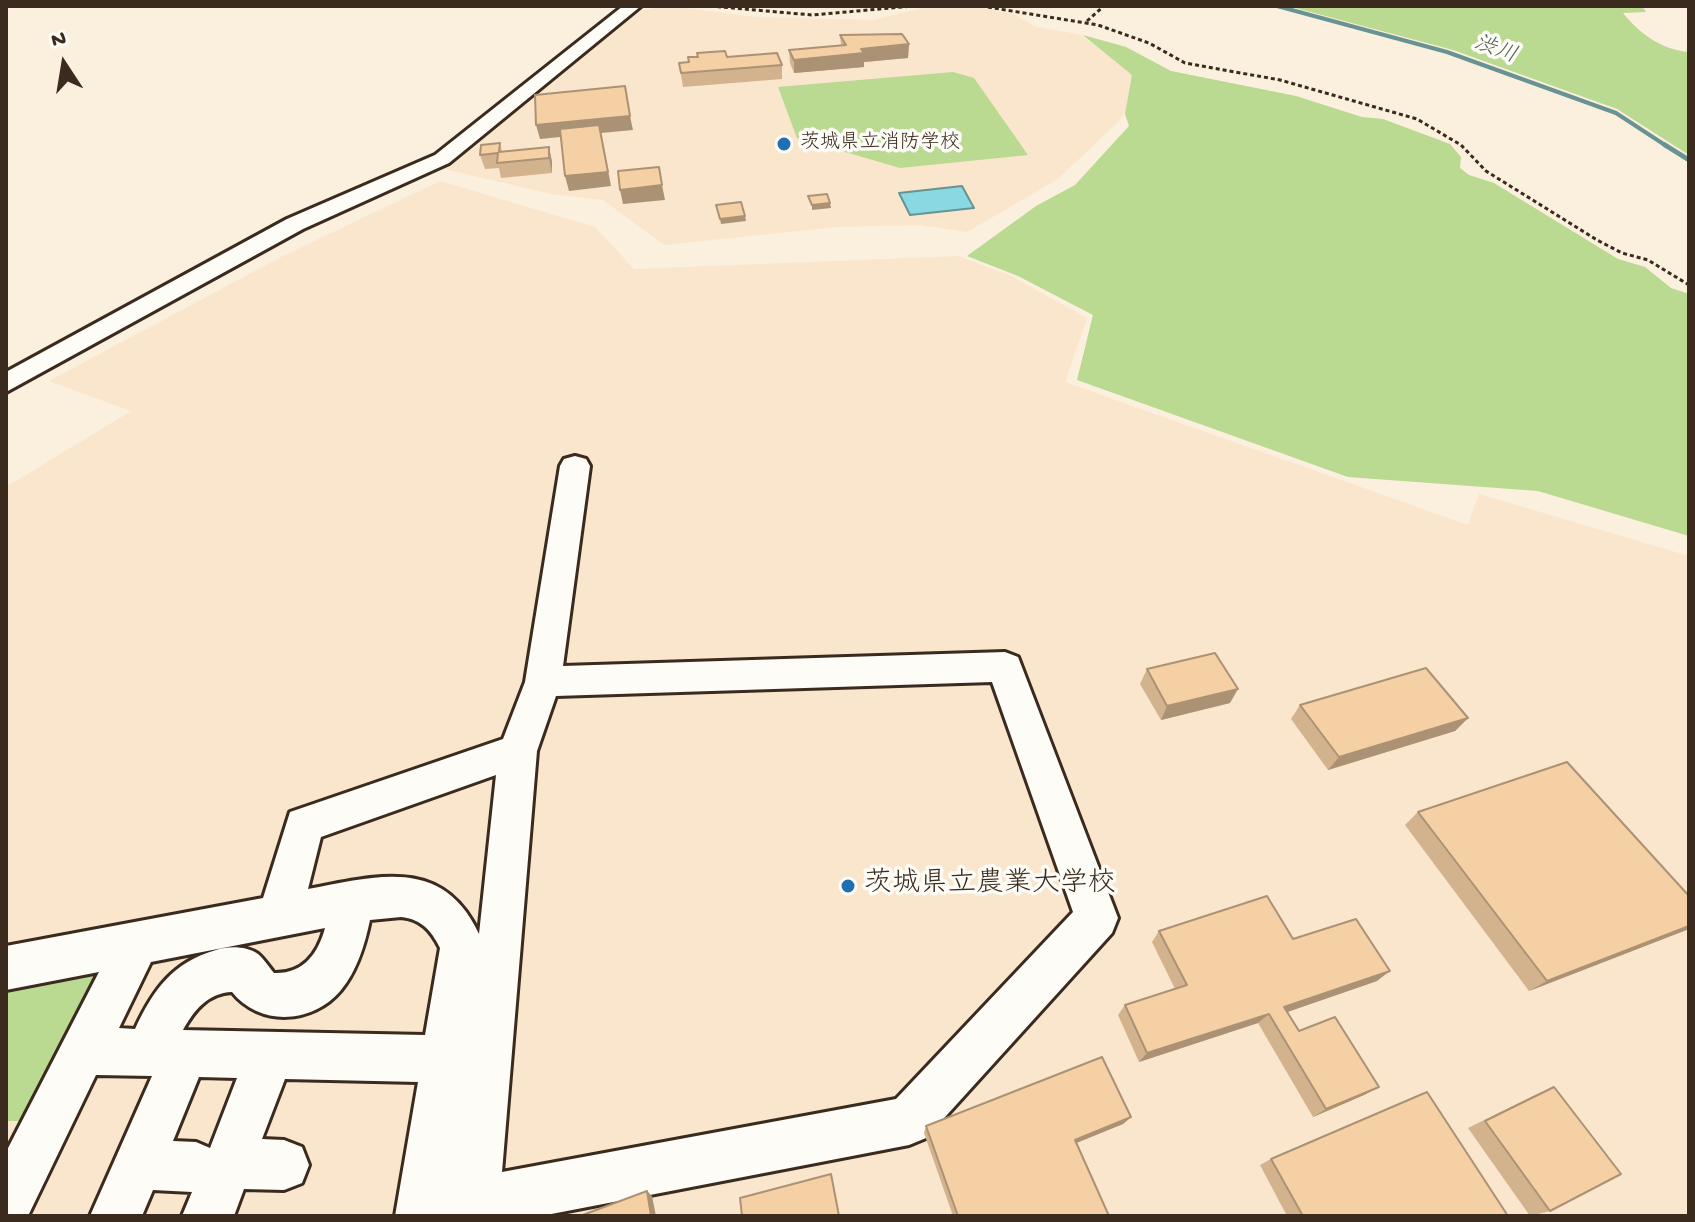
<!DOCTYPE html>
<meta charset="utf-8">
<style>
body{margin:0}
#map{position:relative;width:1695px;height:1222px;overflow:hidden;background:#fbefde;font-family:"Gochi Hand",sans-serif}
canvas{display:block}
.frame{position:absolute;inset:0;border:8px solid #3b2a1e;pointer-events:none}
.north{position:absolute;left:24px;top:24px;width:80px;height:80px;-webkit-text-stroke:6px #fdfcf7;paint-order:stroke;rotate:348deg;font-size:22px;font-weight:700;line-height:32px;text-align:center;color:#3b2a1e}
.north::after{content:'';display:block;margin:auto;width:28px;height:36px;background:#3b2a1e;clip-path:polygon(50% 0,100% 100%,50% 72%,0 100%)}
</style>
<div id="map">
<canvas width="1695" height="1222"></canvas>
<div class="frame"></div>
<div class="north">N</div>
</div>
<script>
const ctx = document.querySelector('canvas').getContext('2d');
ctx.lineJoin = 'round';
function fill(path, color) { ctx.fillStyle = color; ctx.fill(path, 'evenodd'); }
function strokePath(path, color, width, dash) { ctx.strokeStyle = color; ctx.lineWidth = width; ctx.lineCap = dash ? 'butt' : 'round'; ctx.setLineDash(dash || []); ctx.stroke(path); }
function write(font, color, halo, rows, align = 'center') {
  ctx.font = font + ' "Gochi Hand","Klee One",sans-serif'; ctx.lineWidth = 7; ctx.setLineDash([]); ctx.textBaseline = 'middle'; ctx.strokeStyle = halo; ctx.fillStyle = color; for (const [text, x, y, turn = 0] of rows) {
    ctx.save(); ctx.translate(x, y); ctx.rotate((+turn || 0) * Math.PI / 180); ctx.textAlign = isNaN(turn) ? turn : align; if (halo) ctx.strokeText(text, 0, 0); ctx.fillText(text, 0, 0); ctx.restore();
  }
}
fill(new Path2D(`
 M 667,6 L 756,17 L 873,20 L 927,7 L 971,6 L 1013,14 L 1036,27 L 1078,34 L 1152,70 L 1120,120 L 1058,179 L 967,232 L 920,225 L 837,227 L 664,245 L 603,200 L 551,194 L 444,169 L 633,12 Z
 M 440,181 L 595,227 L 634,269 L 959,256 L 1013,277 L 1087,318 L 1065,382 L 1468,525 L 1479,494 L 1689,556 L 1689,1216 L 6,1216 L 6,487 L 131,411 L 49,381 L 283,256 Z`), '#f9e6cd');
fill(new Path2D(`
 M 1288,6 L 1642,6 L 1646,12 L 1623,13 C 1640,34 1662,50 1689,52 L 1689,155 L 1617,109 L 1453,50 Z
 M 1083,35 L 1126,47 L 1171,71 L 1296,96 L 1362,117 L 1383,119 L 1450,144 L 1461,157 L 1460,168 L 1469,175 L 1494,183 L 1618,259 L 1645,267 L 1671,288 L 1689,294 L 1689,536 L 1538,491 L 1348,477 L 1077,380 L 1093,315 L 1018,276 L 967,256 L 1036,206 L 1075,185 L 1129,126 L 1125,114 L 1132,75 Z
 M 953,72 L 974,78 L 1028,155 L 900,168 L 797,138 L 778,87 Z
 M 90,972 L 100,978 L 33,1114 L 22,1121 L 6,1121 L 6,987 Z`), '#bad991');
const water = new Path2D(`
 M 962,186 L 974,208 L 910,215 L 899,193 Z`);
fill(water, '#88d9e1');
strokePath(water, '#699393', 2);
strokePath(new Path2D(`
 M 1277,6 L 1447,52 L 1616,113 L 1668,147`), '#699393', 4);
strokePath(new Path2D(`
 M 1665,145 L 1689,160`), '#699393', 5);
const minor = new Path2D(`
 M 623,6 L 641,6 L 449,163 L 303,229 L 6,392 L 6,372 L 287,219 L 435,155 Z
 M 575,456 L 586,459 L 590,466 L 563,666 L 1005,652 L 1018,657 L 1118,918 L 1112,933 L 926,1138 L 909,1145 L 541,1216 L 447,1216 L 449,1201 L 447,1216 L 395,1216 L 418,1082 L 285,1079 L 262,1139 L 284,1140 L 302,1147 L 309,1165 L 302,1183 L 284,1190 L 244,1189 L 234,1216 L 182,1216 L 192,1192 L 153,1190 L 142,1216 L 90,1216 L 152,1076 L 96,1075 L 28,1216 L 6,1216 L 6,1152 L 99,972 L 6,990 L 6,946 L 263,898 L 290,812 L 503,739 L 525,682 L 560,466 L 564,459 ZM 992,682 L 1073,912 L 896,1099 L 502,1172 L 537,751 L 556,696 ZM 496,775 L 479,934 C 443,856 377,876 308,889 L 321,837 ZM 401,917 C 421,919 431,930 440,948 L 425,1035 L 183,1030 C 194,1010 208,993 232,992 C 260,1027 313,1024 341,990 C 357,971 365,944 370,920 ZM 325,928 C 318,954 303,974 274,973 C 269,967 264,959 258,954 C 246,946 229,946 216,950 C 173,962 153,990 135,1029 L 119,1028 L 151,962 ZM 199,1077 L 237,1078 L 210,1148 L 196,1142 L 173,1141 Z`);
strokePath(minor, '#3b2a1e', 6);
strokePath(new Path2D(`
 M 710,6 L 812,15 L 913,6
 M 981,6 L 1098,25 L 1149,43 L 1185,63 L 1280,80 L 1417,119 L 1461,145 L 1486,171 L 1597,240 L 1622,253 L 1648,260 L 1689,285
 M 1087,21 L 1104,6`), '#3b2a1e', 3, [4, 3]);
fill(minor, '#fdfcf7');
fill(new Path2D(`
 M 840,35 L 909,44 L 908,58 L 864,62 L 864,67 L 794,73 L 790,63 L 789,50 L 841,45 Z
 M 727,57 L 782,65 L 782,79 L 683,87 L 679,63 Z
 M 500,143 L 502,152 L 549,147 L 552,162 L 552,173 L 501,178 L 499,168 L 485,169 L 480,155 Z
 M 1147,669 L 1230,703 L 1161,720 L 1140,684 Z
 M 1300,705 L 1468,718 L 1455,731 L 1328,770 L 1291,719 Z
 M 1418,812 L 1689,896 L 1689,929 L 1529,991 L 1405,825 Z
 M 1159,931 L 1293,939 L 1377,981 L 1287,1012 L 1299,1031 L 1379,1087 L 1364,1095 L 1313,1117 L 1258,1023 L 1139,1062 L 1118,1015 L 1125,1005 L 1175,989 L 1152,942 Z
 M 1554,1087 L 1550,1211 L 1530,1216 L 1468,1128 L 1535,1095 Z
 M 1131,1117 L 1123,1124 L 1076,1143 L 1109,1216 L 953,1216 L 924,1133 L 926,1126 Z
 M 1271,1159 L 1508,1216 L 1287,1216 L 1260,1165 Z`), '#d3b38e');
fill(new Path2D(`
 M 909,44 L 908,58 L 864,62 L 864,67 L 794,73 L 794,60 L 861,49 Z
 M 630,116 L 633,130 L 601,133 L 611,186 L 569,191 L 565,176 L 601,133 L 540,139 L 536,125 Z
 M 549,147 L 552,162 L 552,173 L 549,158 Z
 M 662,185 L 665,200 L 623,204 L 620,190 Z
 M 830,203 L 831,208 L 812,210 L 812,205 Z
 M 745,216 L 746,221 L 721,224 L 720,219 Z
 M 1238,689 L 1230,703 L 1161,720 L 1167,706 Z
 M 1468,718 L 1455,731 L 1328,770 L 1339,757 Z
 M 1689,926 L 1689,929 L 1529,991 L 1547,981 Z
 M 1390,971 L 1377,981 L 1273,1017 L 1284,1007 Z
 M 1269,1014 L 1258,1023 L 1139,1062 L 1147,1053 Z
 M 1379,1087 L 1364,1095 L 1313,1117 L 1326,1109 Z
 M 1131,1117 L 1123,1124 L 1069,1146 L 1075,1140 Z
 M 647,1191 L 652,1196 L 656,1216 L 651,1216 Z`), '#ac9274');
const building = new Path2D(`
 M 902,34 L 909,44 L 861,49 L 864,53 L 794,60 L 789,50 L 846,45 L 840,35 Z
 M 725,51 L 727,57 L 777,53 L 782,65 L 681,73 L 679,63 L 689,62 L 688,57 L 698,57 L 697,53 Z
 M 625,86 L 630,116 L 536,125 L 535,95 Z
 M 599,125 L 608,172 L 565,176 L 560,129 Z
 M 500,143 L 499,152 L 549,147 L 549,158 L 497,163 L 498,153 L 480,155 L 481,145 Z
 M 659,167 L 662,185 L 620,190 L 618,171 Z
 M 827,194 L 830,203 L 812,205 L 808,196 Z
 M 741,202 L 745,216 L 720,219 L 716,205 Z
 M 1215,653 L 1238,689 L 1167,706 L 1147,669 Z
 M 1426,668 L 1468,718 L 1339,757 L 1300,705 Z
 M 1567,762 L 1689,896 L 1689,926 L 1547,981 L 1418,812 Z
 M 1267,896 L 1293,939 L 1356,919 L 1390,971 L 1284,1007 L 1299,1031 L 1335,1017 L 1379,1087 L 1326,1109 L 1269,1014 L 1147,1053 L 1125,1005 L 1187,985 L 1159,931 Z
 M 1102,1057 L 1131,1117 L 1075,1140 L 1109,1216 L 958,1216 L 926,1126 Z
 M 1554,1087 L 1621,1174 L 1550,1211 L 1485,1121 Z
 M 1427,1092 L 1508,1216 L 1303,1216 L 1271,1159 Z
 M 831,1174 L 839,1216 L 742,1216 L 740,1198 Z
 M 647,1191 L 651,1216 L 580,1216 Z`);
fill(building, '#f5d0a5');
strokePath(building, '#ac9274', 2);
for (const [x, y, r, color] of [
 [784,144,8,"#1f6fb2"],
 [848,886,8,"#1f6fb2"]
]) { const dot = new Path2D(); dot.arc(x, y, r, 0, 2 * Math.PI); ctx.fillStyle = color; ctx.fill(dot); strokePath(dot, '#fdfcf7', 3); }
write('20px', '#3b2a1e', '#fdfcf7', [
 ["茨城県立消防学校",800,144]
], 'left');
write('italic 22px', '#525f58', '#fdfcf7', [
 ["渋川",1495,51,20]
]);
write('28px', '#3b2a1e', '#fdfcf7', [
 ["茨城県立農業大学校",864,886]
], 'left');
</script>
